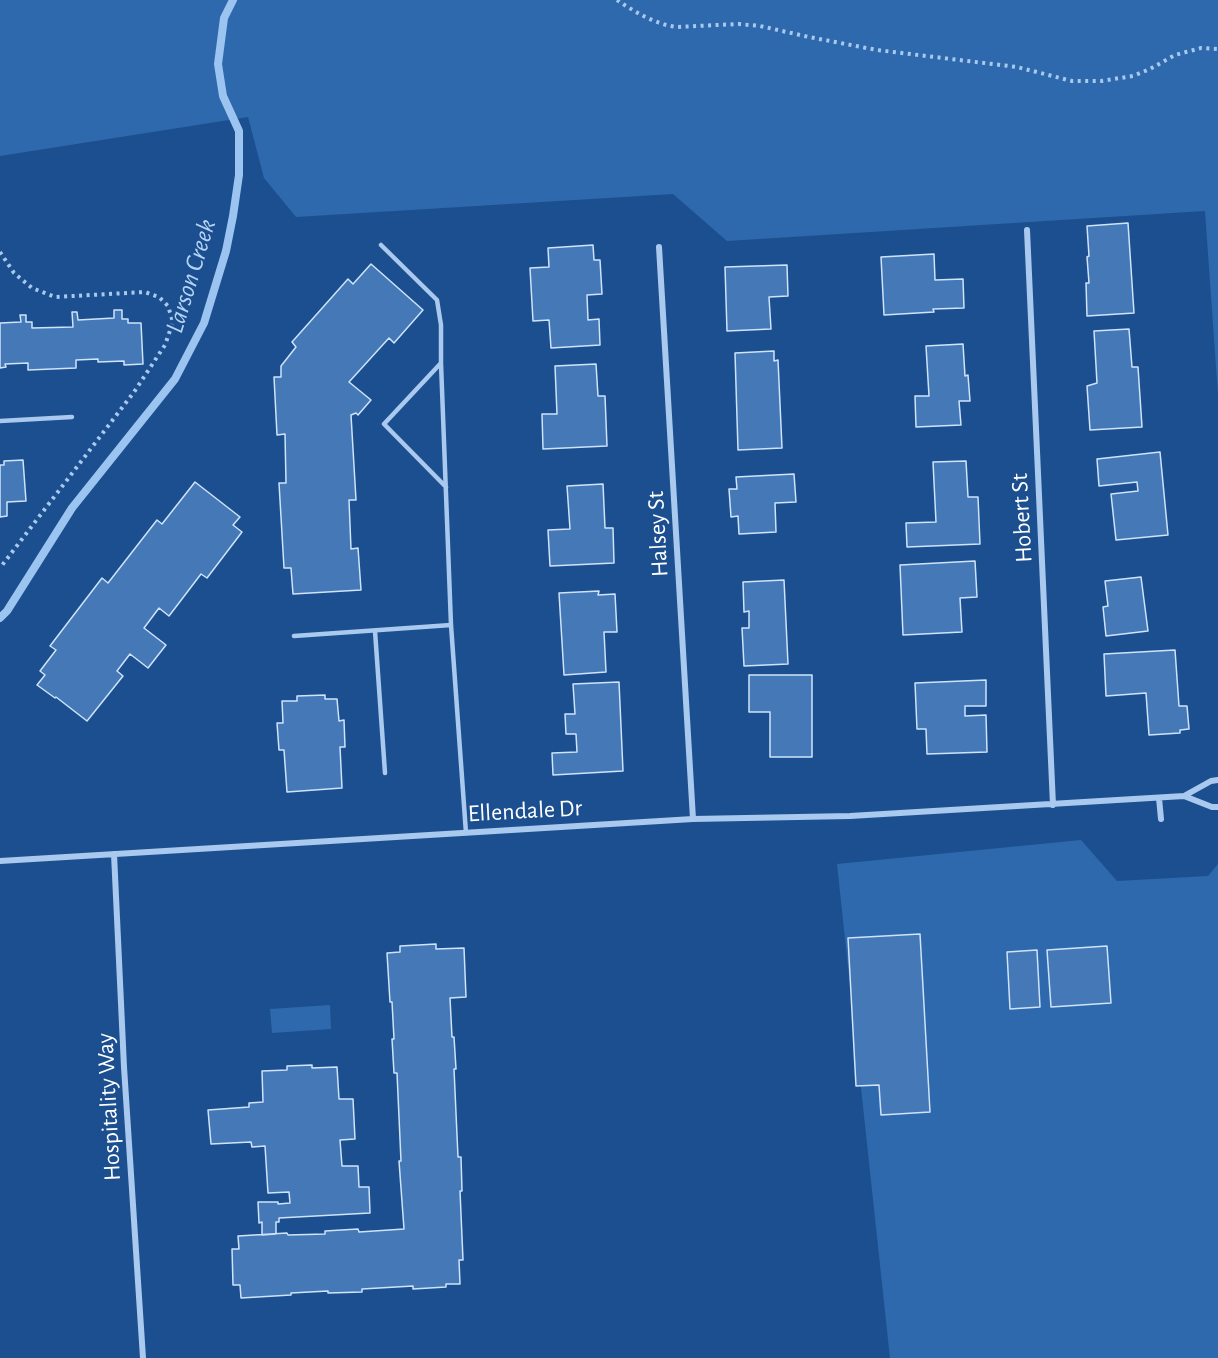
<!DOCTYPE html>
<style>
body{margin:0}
canvas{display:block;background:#1b4f8f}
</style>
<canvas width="1218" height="1358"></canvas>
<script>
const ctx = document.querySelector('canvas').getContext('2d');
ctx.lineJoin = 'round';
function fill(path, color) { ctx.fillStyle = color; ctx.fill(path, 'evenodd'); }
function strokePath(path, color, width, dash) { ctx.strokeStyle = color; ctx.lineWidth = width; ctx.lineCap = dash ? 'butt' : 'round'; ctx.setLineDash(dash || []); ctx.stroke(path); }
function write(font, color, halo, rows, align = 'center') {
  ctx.font = font + ' "Alegreya Sans",sans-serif'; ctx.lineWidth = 4.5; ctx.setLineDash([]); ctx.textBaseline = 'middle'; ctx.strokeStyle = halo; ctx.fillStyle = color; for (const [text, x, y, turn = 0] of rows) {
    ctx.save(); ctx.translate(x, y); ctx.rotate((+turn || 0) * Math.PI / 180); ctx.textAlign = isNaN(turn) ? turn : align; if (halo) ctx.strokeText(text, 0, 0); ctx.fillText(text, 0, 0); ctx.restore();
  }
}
fill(new Path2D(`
 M 0,0 L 1218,0 L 1218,395 L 1205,211 L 727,241 L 673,194 L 296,217 L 264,178 L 248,117 L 0,156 Z
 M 1081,840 L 1117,881 L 1208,876 L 1218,864 L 1218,1358 L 890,1358 L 837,864 Z
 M 330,1005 L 331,1029 L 272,1033 L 270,1009 Z`), '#2e69ad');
strokePath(new Path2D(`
 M 0,618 L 7,611 L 72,508 L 175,379 L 204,323 L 226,251 L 233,216 L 239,175 L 239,131 L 223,96 L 218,64 L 224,18 L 233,0`), '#9cc4f0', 8);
const building = new Path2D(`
 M 1128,223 L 1134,313 L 1087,316 L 1086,283 L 1089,283 L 1087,257 L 1089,256 L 1087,226 Z
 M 593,245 L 594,260 L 600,260 L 602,294 L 587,295 L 588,320 L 599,319 L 600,345 L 551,348 L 549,320 L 533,321 L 530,268 L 549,267 L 548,248 Z
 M 934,254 L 935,280 L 963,279 L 964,308 L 933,309 L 934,312 L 884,315 L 881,257 Z
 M 371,264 L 423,310 L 394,343 L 389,338 L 349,382 L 371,400 L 358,415 L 356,413 L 351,415 L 356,500 L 349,500 L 351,549 L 358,548 L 361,590 L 293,594 L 291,568 L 284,568 L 279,483 L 286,483 L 285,434 L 277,435 L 274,377 L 281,377 L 281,366 L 296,347 L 292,342 L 348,279 L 353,284 Z
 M 787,265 L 788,296 L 769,297 L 771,329 L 727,331 L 725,267 Z
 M 114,310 L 122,310 L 122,319 L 128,319 L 128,323 L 141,323 L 143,364 L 124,365 L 124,361 L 98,362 L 98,359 L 76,360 L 76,368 L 28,370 L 28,363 L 5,364 L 6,367 L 0,368 L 0,323 L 21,322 L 20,315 L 26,315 L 26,322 L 32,322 L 32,328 L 73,327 L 72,312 L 77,312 L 78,320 L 114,318 Z
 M 1129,329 L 1132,367 L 1138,367 L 1142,427 L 1090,430 L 1087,386 L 1097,383 L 1094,331 Z
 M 963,344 L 965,376 L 968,375 L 970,401 L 959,401 L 961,425 L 916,427 L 915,396 L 929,396 L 926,346 Z
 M 774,351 L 774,361 L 778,360 L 782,448 L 738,450 L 735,353 Z
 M 596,364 L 598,396 L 605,396 L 607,446 L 543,449 L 542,414 L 557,414 L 555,366 Z
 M 1160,452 L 1168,535 L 1116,540 L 1111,494 L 1138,491 L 1137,482 L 1099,486 L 1097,459 Z
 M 23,460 L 26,501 L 7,502 L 7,516 L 0,517 L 0,465 L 4,465 L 4,461 Z
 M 966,461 L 968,497 L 978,497 L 980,544 L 907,547 L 906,523 L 936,522 L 933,462 Z
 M 794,474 L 796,502 L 775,503 L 776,532 L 739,534 L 738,516 L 731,517 L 729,489 L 737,489 L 736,477 Z
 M 195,482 L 240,517 L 233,525 L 242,532 L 207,578 L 201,574 L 169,616 L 159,608 L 144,628 L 166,645 L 148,668 L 130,654 L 117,671 L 123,676 L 87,721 L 56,697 L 55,698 L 37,685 L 45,675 L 40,671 L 56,650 L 50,646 L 102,578 L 108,583 L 157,520 L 162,524 Z
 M 603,484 L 605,528 L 613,528 L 614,563 L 550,566 L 548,530 L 570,529 L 567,486 Z
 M 975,561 L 977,597 L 960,598 L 962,632 L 903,635 L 900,565 Z
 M 1141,577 L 1148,631 L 1106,636 L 1103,607 L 1108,606 L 1105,581 Z
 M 784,580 L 788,664 L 744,666 L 742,628 L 749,628 L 749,611 L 744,612 L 743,582 Z
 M 599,591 L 598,595 L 615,594 L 617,632 L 604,632 L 606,672 L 564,675 L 559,593 Z
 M 1175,650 L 1179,706 L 1187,706 L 1189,729 L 1180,730 L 1180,733 L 1149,735 L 1146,693 L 1106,696 L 1104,654 Z
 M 749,675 L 812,675 L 812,757 L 770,757 L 770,712 L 749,712 Z
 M 986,680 L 986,706 L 965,706 L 965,716 L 986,715 L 987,752 L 927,754 L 926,729 L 917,729 L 915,683 Z
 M 619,682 L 623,771 L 553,775 L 552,753 L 577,752 L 576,734 L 566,734 L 565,714 L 575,714 L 573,684 Z
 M 325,695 L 325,699 L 337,699 L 339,721 L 344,720 L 345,747 L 340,747 L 342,788 L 287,792 L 284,750 L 279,750 L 277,723 L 283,723 L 282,701 L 297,701 L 297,696 Z
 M 920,934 L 930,1112 L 881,1115 L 879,1085 L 856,1086 L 848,938 Z
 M 436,944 L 436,949 L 464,948 L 466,997 L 450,998 L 452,1037 L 454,1037 L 456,1069 L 454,1069 L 458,1157 L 461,1157 L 462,1191 L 460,1191 L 463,1260 L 459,1260 L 460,1284 L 446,1284 L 446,1287 L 413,1289 L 413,1286 L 362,1289 L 362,1292 L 328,1293 L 328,1291 L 291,1293 L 291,1295 L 241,1298 L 240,1285 L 233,1285 L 232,1249 L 239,1249 L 238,1236 L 287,1233 L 288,1235 L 325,1234 L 325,1231 L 358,1229 L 359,1232 L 404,1229 L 399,1161 L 401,1161 L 397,1073 L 394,1073 L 392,1039 L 394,1039 L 392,1002 L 390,1002 L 387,953 L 400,952 L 400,946 Z
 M 1107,946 L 1111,1003 L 1051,1007 L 1047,950 Z
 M 1037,950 L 1040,1007 L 1010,1009 L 1007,952 Z
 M 312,1065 L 312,1068 L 337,1067 L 339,1099 L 353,1099 L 355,1139 L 340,1140 L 342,1166 L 358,1166 L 359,1187 L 369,1187 L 370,1213 L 279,1218 L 279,1222 L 276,1222 L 276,1234 L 262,1235 L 262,1222 L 259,1223 L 258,1202 L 278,1202 L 278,1204 L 290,1203 L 289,1192 L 268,1193 L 265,1146 L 252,1147 L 251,1142 L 211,1144 L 208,1110 L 249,1107 L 249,1103 L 263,1102 L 262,1071 L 287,1070 L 287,1066 Z`);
fill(building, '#4478b7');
strokePath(building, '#cfe3fa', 1.5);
strokePath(new Path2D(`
 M 617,0 C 635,12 655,24 676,27 L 739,24 L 760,26 L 809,37 L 877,50 L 1017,67 L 1072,81 L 1101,81 L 1133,76 L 1150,69 L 1175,55 L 1201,48 L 1218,49
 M 0,252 L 14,273 L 32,288 L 55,297 L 145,292 L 159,297 L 168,306 L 173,322 L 165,345 L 134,392 L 0,568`), '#a9c9ee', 4, [3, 4.5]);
strokePath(new Path2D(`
 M 381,245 L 437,300 L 441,325 L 441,363
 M 0,421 L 72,417
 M 446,487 L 384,424 L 441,363 L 451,625
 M 375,631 L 385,773
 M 294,636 L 451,625 L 466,833`), '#a9c9ee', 4.5);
strokePath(new Path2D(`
 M 1027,230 L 1053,805
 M 659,247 L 693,819
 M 1184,796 L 1211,781 L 1218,780
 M 1159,798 L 1161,819
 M 114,854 L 124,1067 L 143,1358
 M 0,861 L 693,819 L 850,816 L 1184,796 L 1212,807 L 1218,807`), '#a9c9ee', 6);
write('24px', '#fff', '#1b4f8f', [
 ["Hobert St",1022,518,-93],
 ["Halsey St",658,534,-93],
 ["Ellendale Dr",525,811,-3],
 ["Hospitality Way",109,1107,-93]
]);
write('italic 26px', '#b5d3f5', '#1b4f8f', [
 ["Larson Creek",191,276,-73]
]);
</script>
